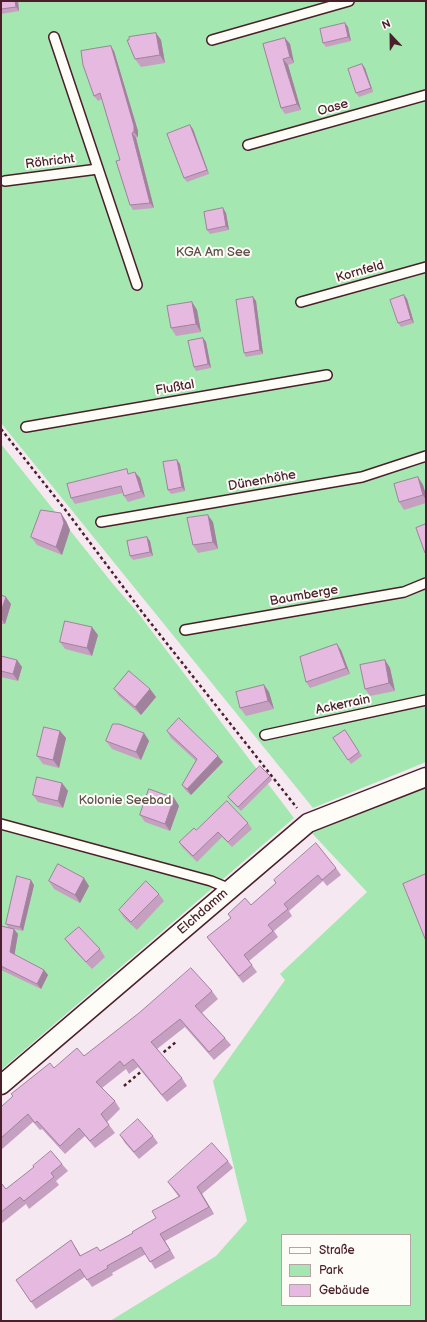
<!DOCTYPE html>
<meta charset="utf-8">
<style>
body{margin:0}
#map{position:relative;width:427px;height:1322px;overflow:hidden;background:#f6e8f0;font-family:"Balsamiq Sans",sans-serif}
canvas{display:block}
.frame{position:absolute;inset:0;border:2px solid #4a1f2b;pointer-events:none}
.legend{position:absolute;left:281px;top:1234px;width:130px;height:72px;box-sizing:border-box;background:#fdfcf7;border:1px solid #b5a4a5;margin:0;padding:5px 7px;list-style:none;font-size:12px;color:#4a1f2b}
.legend li{display:flex;align-items:center;gap:8px;height:20px}
.legend b{width:20px;border:1px solid #b5a4a5}
.north{position:absolute;left:371px;top:16px;width:40px;height:40px;-webkit-text-stroke:3px #fdfcf7;paint-order:stroke;rotate:338deg;font-size:11px;font-weight:700;line-height:16px;text-align:center;color:#4a1f2b}
.north::after{content:'';display:block;margin:auto;width:14px;height:18px;background:#4a1f2b;clip-path:polygon(50% 0,100% 100%,50% 72%,0 100%)}
</style>
<div id="map">
<canvas width="427" height="1322"></canvas>
<div class="frame"></div>
<ul class="legend">
<li><b style="height:5px;background:#fdfcf7"></b>Straße</li>
<li><b style="height:11px;background:#a5e7b0"></b>Park</li>
<li><b style="height:11px;background:#e6bae0"></b>Gebäude</li>
</ul>
<div class="north">N</div>
</div>
<script>
const ctx = document.querySelector('canvas').getContext('2d');
ctx.lineJoin = 'round';
function fill(path, color) { ctx.fillStyle = color; ctx.fill(path, 'evenodd'); }
function strokePath(path, color, width, dash) { ctx.strokeStyle = color; ctx.lineWidth = width; ctx.lineCap = dash ? 'butt' : 'round'; ctx.setLineDash(dash || []); ctx.stroke(path); }
function write(font, color, halo, rows, align = 'center') {
  ctx.font = font + ' "Balsamiq Sans",sans-serif'; ctx.lineWidth = 4; ctx.setLineDash([]); ctx.textBaseline = 'middle'; ctx.strokeStyle = halo; ctx.fillStyle = color; for (const [text, x, y, turn = 0] of rows) {
    ctx.save(); ctx.translate(x, y); ctx.rotate((+turn || 0) * Math.PI / 180); ctx.textAlign = isNaN(turn) ? turn : align; if (halo) ctx.strokeText(text, 0, 0); ctx.fillText(text, 0, 0); ctx.restore();
  }
}
fill(new Path2D(`
 M 1,1 L 426,1 L 426,762 L 313,808 L 1,423 Z
 M 1,444 L 113,584 L 138,613 L 294,818 L 1,1070 Z
 M 426,784 L 426,1321 L 110,1321 L 216,1256 L 247,1221 L 213,1081 L 285,980 L 280,974 L 367,892 L 309,830 ZM 282,1235 L 410,1235 L 410,1305 L 282,1305 Z`), '#a5e7b0');
const lane = new Path2D(`
 M 54,37 L 137,285
 M 212,40 L 349,1
 M 248,145 L 426,95
 M 5,181 L 98,169
 M 301,302 L 426,267
 M 26,427 L 327,375
 M 101,522 L 362,477 L 426,456
 M 185,630 L 404,592 L 426,583
 M 265,735 L 426,700
 M 1,824 L 211,881 L 230,889`);
const street = new Path2D(`
 M 1,1085 L 308,823 L 426,777`);
strokePath(lane, '#4a1f2b', 12);
strokePath(street, '#4a1f2b', 21);
strokePath(new Path2D(`
 M 1,429 L 67,512 L 142,612 L 297,808
 M 159,1056 L 176,1042
 M 124,1086 L 143,1070`), '#4a1f2b', 2.5, [3, 3]);
strokePath(lane, '#fdfcf7', 9);
strokePath(street, '#fdfcf7', 18);
fill(new Path2D(`
 M 1,1 L 18,1 L 19,11 L 1,14 Z
 M 345,23 L 348,27 L 351,41 L 326,47 L 323,43 Z
 M 156,33 L 161,40 L 165,63 L 141,67 L 135,59 Z
 M 285,38 L 290,44 L 294,63 L 288,65 L 301,110 L 285,114 L 281,108 L 263,44 Z
 M 114,51 L 138,131 L 138,137 L 136,138 L 154,208 L 133,210 L 130,205 L 120,160 L 102,99 L 98,101 L 94,96 Z
 M 365,68 L 373,92 L 359,97 L 356,93 Z
 M 193,129 L 209,174 L 187,182 L 184,178 Z
 M 223,208 L 226,213 L 229,230 L 210,234 L 207,230 Z
 M 404,295 L 407,299 L 414,323 L 401,327 L 398,323 Z
 M 253,297 L 256,301 L 263,354 L 246,357 L 244,353 Z
 M 192,302 L 197,310 L 201,332 L 176,336 L 171,328 Z
 M 203,338 L 206,342 L 211,368 L 196,371 L 194,367 Z
 M 180,464 L 185,491 L 171,494 L 168,490 Z
 M 130,473 L 140,478 L 145,497 L 128,502 L 124,496 L 123,493 L 75,504 L 71,498 Z
 M 418,477 L 423,485 L 426,495 L 426,503 L 404,510 L 399,502 Z
 M 66,521 L 70,530 L 62,555 L 37,545 L 31,537 Z
 M 213,522 L 218,549 L 198,553 L 193,545 Z
 M 150,541 L 153,556 L 133,560 L 130,556 Z
 M 1,595 L 11,604 L 5,624 L 1,624 Z
 M 98,635 L 92,656 L 65,649 L 60,642 Z
 M 341,650 L 350,674 L 310,688 L 306,682 Z
 M 1,656 L 17,660 L 22,667 L 18,681 L 1,677 Z
 M 385,660 L 390,668 L 395,691 L 370,696 L 365,689 Z
 M 264,685 L 269,692 L 274,709 L 246,716 L 240,708 Z
 M 114,689 L 150,689 L 156,697 L 141,715 L 119,696 Z
 M 345,730 L 362,756 L 351,764 L 333,738 Z
 M 60,731 L 66,738 L 59,768 L 43,764 L 37,756 Z
 M 167,731 L 223,762 L 191,795 L 186,791 L 182,785 L 196,761 L 171,738 Z
 M 144,733 L 149,741 L 141,760 L 112,749 L 106,741 Z
 M 270,776 L 272,780 L 241,811 L 231,801 L 228,797 Z
 M 62,783 L 68,791 L 63,808 L 38,802 L 33,795 Z
 M 174,798 L 179,806 L 170,831 L 145,822 L 140,815 Z
 M 248,823 L 252,829 L 232,847 L 222,837 L 197,862 L 183,848 L 179,842 L 196,830 Z
 M 336,868 L 341,875 L 327,886 L 323,881 L 289,911 L 292,916 L 274,931 L 278,937 L 249,961 L 257,972 L 243,983 L 207,937 L 231,918 L 228,914 L 251,905 L 276,883 L 274,880 Z
 M 49,881 L 89,886 L 80,903 L 54,889 Z
 M 34,885 L 23,931 L 9,928 L 6,924 Z
 M 159,894 L 164,901 L 137,930 L 124,918 L 119,910 Z
 M 1,926 L 18,934 L 14,955 L 44,970 L 48,975 L 41,989 L 1,970 Z
 M 65,939 L 100,949 L 105,957 L 92,969 L 71,947 Z
 M 212,991 L 218,999 L 202,1013 L 225,1038 L 231,1045 L 214,1060 L 185,1027 L 157,1049 L 182,1078 L 187,1086 L 167,1102 L 138,1067 L 129,1074 L 126,1069 L 102,1088 L 115,1101 L 120,1109 L 107,1122 L 115,1133 L 95,1148 L 85,1136 L 65,1154 L 42,1129 L 40,1130 L 33,1122 L 1,1150 L 1,1107 L 54,1068 L 84,1056 Z
 M 120,1135 L 153,1136 L 158,1143 L 139,1159 L 125,1143 Z
 M 228,1161 L 233,1168 L 202,1194 L 214,1214 L 165,1241 L 175,1258 L 155,1269 L 146,1254 L 112,1273 L 113,1275 L 92,1287 L 85,1277 L 36,1309 L 16,1280 L 76,1248 L 81,1256 L 100,1251 L 133,1233 L 156,1218 L 179,1197 L 173,1189 L 168,1182 Z
 M 62,1164 L 68,1171 L 56,1181 L 59,1185 L 29,1209 L 26,1204 L 1,1224 L 1,1183 L 6,1189 Z`), '#c6a0c1');
fill(new Path2D(`
 M 15,1 L 18,1 L 19,11 L 16,7 Z
 M 345,23 L 348,27 L 351,41 L 348,37 Z
 M 156,33 L 161,40 L 165,63 L 160,55 Z
 M 285,38 L 290,44 L 294,63 L 290,57 Z
 M 111,46 L 114,51 L 138,131 L 138,137 L 134,132 Z
 M 283,59 L 288,65 L 301,110 L 297,104 Z
 M 362,64 L 365,68 L 373,92 L 371,88 Z
 M 190,125 L 193,129 L 209,174 L 207,170 Z
 M 132,133 L 136,138 L 154,208 L 150,203 Z
 M 223,208 L 226,213 L 229,230 L 226,226 Z
 M 404,295 L 407,299 L 414,323 L 411,319 Z
 M 253,297 L 256,301 L 263,354 L 260,350 Z
 M 192,302 L 197,310 L 201,332 L 196,324 Z
 M 203,338 L 206,342 L 211,368 L 208,364 Z
 M 177,460 L 180,464 L 185,491 L 182,487 Z
 M 135,472 L 140,478 L 145,497 L 141,491 Z
 M 418,477 L 423,485 L 426,495 L 426,500 L 423,495 Z
 M 61,513 L 66,521 L 70,530 L 62,555 L 56,547 Z
 M 208,515 L 213,522 L 218,549 L 213,542 Z
 M 147,537 L 150,541 L 153,556 L 150,552 Z
 M 6,597 L 11,604 L 5,624 L 1,618 L 1,611 Z
 M 92,627 L 98,635 L 92,656 L 87,648 Z
 M 337,644 L 341,650 L 350,674 L 346,668 Z
 M 17,660 L 22,667 L 18,681 L 13,674 Z
 M 385,660 L 390,668 L 395,691 L 389,683 Z
 M 264,685 L 269,692 L 274,709 L 268,701 Z
 M 150,689 L 156,697 L 141,715 L 135,707 Z
 M 60,731 L 66,738 L 59,768 L 53,760 Z
 M 144,733 L 149,741 L 141,760 L 136,752 Z
 M 218,756 L 223,762 L 191,795 L 187,789 Z
 M 62,783 L 68,791 L 63,808 L 58,801 Z
 M 174,798 L 179,806 L 170,831 L 165,824 Z
 M 84,878 L 89,886 L 80,903 L 75,895 Z
 M 31,880 L 34,885 L 23,931 L 20,927 Z
 M 14,929 L 18,934 L 14,958 L 10,952 Z
 M 44,970 L 48,975 L 41,989 L 37,984 Z
 M 197,1187 L 202,1194 L 214,1214 L 209,1207 Z
 M 160,1234 L 165,1241 L 175,1258 Z
 M 71,1240 L 76,1248 L 85,1264 L 80,1256 Z`), '#a1829d');
const building = new Path2D(`
 M 1,1 L 15,1 L 16,7 L 1,9 Z
 M 345,23 L 348,37 L 323,43 L 320,29 Z
 M 156,33 L 160,55 L 135,59 L 127,40 L 129,40 L 129,37 Z
 M 285,38 L 290,57 L 283,59 L 297,104 L 281,108 L 263,44 Z
 M 111,46 L 134,126 L 134,132 L 132,133 L 150,203 L 130,205 L 116,161 L 120,160 L 100,93 L 94,96 L 83,65 L 81,51 Z
 M 362,64 L 371,88 L 356,93 L 348,69 Z
 M 190,125 L 207,170 L 184,178 L 167,134 Z
 M 223,208 L 226,226 L 207,230 L 204,212 Z
 M 404,295 L 411,319 L 398,323 L 390,300 Z
 M 253,297 L 260,350 L 244,353 L 236,300 Z
 M 192,302 L 196,324 L 171,328 L 167,306 Z
 M 203,338 L 208,364 L 194,367 L 188,341 Z
 M 177,460 L 182,487 L 168,490 L 163,462 Z
 M 127,469 L 128,474 L 135,472 L 141,491 L 124,496 L 121,486 L 71,498 L 67,484 Z
 M 418,477 L 423,495 L 399,502 L 394,484 Z
 M 41,510 L 61,513 L 64,523 L 56,547 L 31,537 Z
 M 208,515 L 213,542 L 193,545 L 187,518 Z
 M 426,524 L 426,553 L 425,553 L 416,528 Z
 M 147,537 L 150,552 L 130,556 L 127,541 Z
 M 1,595 L 6,597 L 1,611 Z
 M 65,621 L 92,627 L 87,648 L 60,642 Z
 M 337,644 L 346,668 L 306,682 L 300,657 Z
 M 1,656 L 17,660 L 13,674 L 1,671 Z
 M 385,660 L 389,683 L 365,689 L 360,665 Z
 M 129,671 L 150,689 L 135,707 L 114,689 Z
 M 264,685 L 268,701 L 240,708 L 236,692 Z
 M 179,718 L 218,756 L 187,789 L 182,785 L 197,759 L 167,731 Z
 M 113,724 L 119,724 L 144,733 L 136,752 L 106,741 Z
 M 44,727 L 60,731 L 53,760 L 37,756 Z
 M 345,730 L 359,752 L 348,760 L 333,738 Z
 M 260,766 L 270,776 L 238,807 L 228,797 Z
 M 37,777 L 62,783 L 58,801 L 33,795 Z
 M 149,789 L 174,798 L 165,824 L 140,815 Z
 M 227,801 L 248,823 L 228,842 L 218,832 L 193,856 L 179,842 L 194,828 L 196,830 Z
 M 316,843 L 336,868 L 322,880 L 318,875 L 284,904 L 288,909 L 268,925 L 273,931 L 244,955 L 252,965 L 239,976 L 207,937 L 231,918 L 228,914 L 245,898 L 251,905 L 276,883 L 274,880 Z
 M 58,864 L 84,878 L 75,895 L 49,881 Z
 M 426,874 L 426,941 L 403,884 Z
 M 17,876 L 31,880 L 20,927 L 6,924 Z
 M 146,881 L 159,894 L 131,922 L 119,910 Z
 M 1,926 L 14,929 L 10,952 L 44,970 L 37,984 L 1,966 Z
 M 79,927 L 100,949 L 86,962 L 65,939 Z
 M 191,968 L 212,991 L 195,1006 L 225,1038 L 209,1052 L 180,1019 L 151,1042 L 182,1078 L 162,1095 L 133,1059 L 124,1066 L 120,1061 L 96,1082 L 115,1101 L 101,1114 L 109,1125 L 90,1141 L 79,1128 L 60,1146 L 37,1121 L 35,1123 L 28,1114 L 1,1138 L 1,1107 L 13,1096 L 11,1094 L 50,1063 L 54,1068 L 77,1048 L 84,1056 L 139,1013 Z
 M 138,1119 L 153,1136 L 134,1152 L 120,1135 Z
 M 212,1143 L 228,1161 L 197,1187 L 209,1207 L 160,1234 L 170,1250 L 150,1262 L 141,1247 L 107,1266 L 108,1268 L 87,1280 L 80,1269 L 31,1302 L 16,1280 L 71,1240 L 80,1256 L 97,1247 L 100,1251 L 133,1233 L 132,1232 L 156,1218 L 152,1211 L 180,1196 L 168,1182 Z
 M 51,1151 L 62,1164 L 51,1173 L 54,1177 L 24,1201 L 20,1197 L 1,1212 L 1,1183 L 6,1189 L 34,1167 L 33,1166 Z`);
fill(building, '#e6bae0');
strokePath(building, '#a1829d', 1);
write('13px', '#4a1f2b', '#fdfcf7', [
 ["Oase",333,108,-16],
 ["Röhricht",50,162,-7],
 ["Kornfeld",360,272,-16],
 ["Flußtal",175,388,-10],
 ["Dünenhöhe",262,481,-10],
 ["Baumberge",304,596,-10],
 ["Ackerrain",343,705,-12],
 ["Elchdamm",203,912,-41]
]);
write('13px', '#61514c', '#fdfcf7', [
 ["KGA Am See",213,253],
 ["Kolonie Seebad",125,801]
]);
</script>
